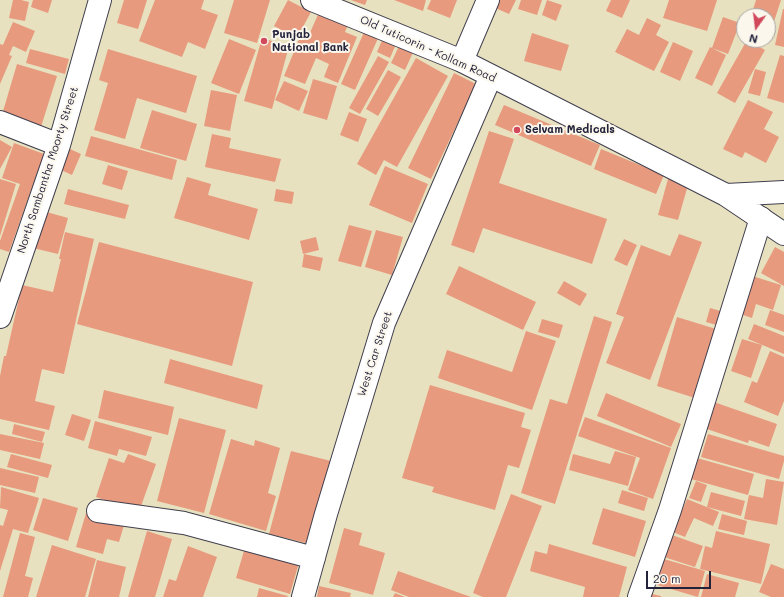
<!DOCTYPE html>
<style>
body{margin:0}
#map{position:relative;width:784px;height:597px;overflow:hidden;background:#e8e1bf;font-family:Mali,sans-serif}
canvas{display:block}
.north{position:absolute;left:736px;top:8px;width:40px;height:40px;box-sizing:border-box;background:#fbf7ec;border:1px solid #a4a2a5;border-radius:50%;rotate:194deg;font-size:11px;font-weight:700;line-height:16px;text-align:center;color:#22223b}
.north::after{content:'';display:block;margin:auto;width:14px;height:18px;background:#d1495b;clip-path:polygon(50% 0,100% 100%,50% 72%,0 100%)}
.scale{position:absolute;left:646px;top:571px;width:65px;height:18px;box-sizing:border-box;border:2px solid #22223b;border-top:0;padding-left:5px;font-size:12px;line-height:14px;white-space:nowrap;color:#22223b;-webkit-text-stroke:3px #fbf7ec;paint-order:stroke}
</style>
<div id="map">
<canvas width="784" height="597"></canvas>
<div class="north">N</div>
<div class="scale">20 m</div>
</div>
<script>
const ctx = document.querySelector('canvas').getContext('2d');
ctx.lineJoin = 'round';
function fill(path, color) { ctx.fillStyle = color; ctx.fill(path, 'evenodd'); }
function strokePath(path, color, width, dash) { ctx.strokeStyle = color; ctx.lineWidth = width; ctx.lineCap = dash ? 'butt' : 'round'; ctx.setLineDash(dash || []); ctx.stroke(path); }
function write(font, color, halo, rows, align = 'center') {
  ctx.font = font + ' Mali,sans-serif'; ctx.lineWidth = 4; ctx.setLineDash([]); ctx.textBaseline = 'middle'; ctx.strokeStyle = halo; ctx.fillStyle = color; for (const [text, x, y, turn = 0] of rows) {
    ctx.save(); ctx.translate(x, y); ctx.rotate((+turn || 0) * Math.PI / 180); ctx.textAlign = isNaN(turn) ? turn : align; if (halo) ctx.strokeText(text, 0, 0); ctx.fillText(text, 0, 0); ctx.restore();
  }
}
fill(new Path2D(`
 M 13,0 L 21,0 L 29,2 L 25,21 L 9,18 Z
 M 33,0 L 52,0 L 48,13 L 31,7 Z
 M 124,0 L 147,0 L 138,29 L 117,23 Z
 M 155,0 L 204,0 L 201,9 L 218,15 L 205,49 L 188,42 L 182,57 L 139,41 Z
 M 234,0 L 270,0 L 257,43 L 224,33 Z
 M 288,0 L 311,12 L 297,38 L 274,26 Z
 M 351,0 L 367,0 L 365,5 Z
 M 394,0 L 426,0 L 423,11 Z
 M 431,0 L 457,0 L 450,18 L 427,9 Z
 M 496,0 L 516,0 L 509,14 L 493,7 Z
 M 521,0 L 542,0 L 537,15 L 518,9 Z
 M 547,0 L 562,5 L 556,21 L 542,15 Z
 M 611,0 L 630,0 L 622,18 L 606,11 Z
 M 669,0 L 717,0 L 707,31 L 663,18 Z
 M 756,0 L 781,0 L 770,34 L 768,33 L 768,16 L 751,16 Z
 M 783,9 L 784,9 L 784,47 L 775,45 Z
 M 320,10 L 349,22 L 345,32 L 357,37 L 338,83 L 324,77 L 329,64 L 316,58 L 305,84 L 284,76 L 302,32 L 309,35 Z
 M 723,17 L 740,23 L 728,54 L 712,48 Z
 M 647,18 L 661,25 L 656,35 L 669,42 L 654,71 L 615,52 L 627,29 L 639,35 Z
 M 13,22 L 35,31 L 26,52 L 13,46 L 9,55 L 12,56 L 0,84 L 0,44 L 3,45 Z
 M 365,30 L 379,36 L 355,90 L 341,84 Z
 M 532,33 L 569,45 L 561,71 L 524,61 Z
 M 262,38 L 289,46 L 272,109 L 244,101 Z
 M 383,38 L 396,44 L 390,58 L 377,52 Z
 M 229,39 L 256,50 L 239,94 L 211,83 Z
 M 747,40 L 765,50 L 735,103 L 717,93 Z
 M 401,42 L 415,48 L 405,70 L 391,63 Z
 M 673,42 L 693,51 L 680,81 L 660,72 Z
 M 710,47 L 726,55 L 712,86 L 695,78 Z
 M 30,49 L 69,59 L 65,74 L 26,63 Z
 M 108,49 L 197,76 L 186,113 L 137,98 L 125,139 L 94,130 L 108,83 L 99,80 Z
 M 780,55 L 784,56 L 784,103 L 767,98 Z
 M 378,56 L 389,62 L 360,114 L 349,108 Z
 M 416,58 L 448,76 L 397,167 L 384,160 L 376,175 L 357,164 Z
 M 17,64 L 57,76 L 40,130 L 1,118 Z
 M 755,69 L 766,72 L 760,96 L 748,93 Z
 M 388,70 L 401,77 L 378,116 L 366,109 Z
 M 454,73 L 476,84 L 431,179 L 408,168 Z
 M 313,79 L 337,86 L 327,120 L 303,113 Z
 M 284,81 L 308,91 L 299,111 L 275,100 Z
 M 211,90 L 237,95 L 230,131 L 204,126 Z
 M 748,100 L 773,112 L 764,129 L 779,137 L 766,163 L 745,152 L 742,158 L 723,149 Z
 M 504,105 L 600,145 L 591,166 L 495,125 Z
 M 152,110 L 197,124 L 186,161 L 140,148 Z
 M 349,112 L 367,119 L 358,142 L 340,135 Z
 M 489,131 L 514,139 L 499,183 L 607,219 L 592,264 L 483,228 L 474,253 L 451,245 Z
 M 212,134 L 231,138 L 229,148 L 281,159 L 275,182 L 205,167 Z
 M 91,136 L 177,160 L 172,180 L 85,156 Z
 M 0,140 L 12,147 L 0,169 Z
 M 14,143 L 44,154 L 9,252 L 0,249 L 0,241 L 20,184 L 2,178 Z
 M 70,149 L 81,154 L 72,175 L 61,170 Z
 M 601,149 L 664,175 L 656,194 L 594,169 Z
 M 108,165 L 128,171 L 122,190 L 102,184 Z
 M 385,166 L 428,184 L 412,223 L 369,205 Z
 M 187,177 L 211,184 L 208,195 L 258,209 L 249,240 L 174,218 Z
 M 0,179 L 16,184 L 0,236 Z
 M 668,179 L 688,185 L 678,220 L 658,215 Z
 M 68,189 L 129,205 L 125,219 L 64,204 Z
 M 276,189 L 294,192 L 292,204 L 274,201 Z
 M 43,211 L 68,218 L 58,254 L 33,248 Z
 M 349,225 L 372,231 L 361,267 L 338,261 Z
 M 376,230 L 403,237 L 392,275 L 365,267 Z
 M 65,232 L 94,239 L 64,374 L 42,369 L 35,401 L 55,406 L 49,430 L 0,419 L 0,376 L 4,356 L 6,356 L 22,285 L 53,292 L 61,259 L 59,259 Z
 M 679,234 L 702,242 L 650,380 L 606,363 L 624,317 L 616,314 L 641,245 L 670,256 Z
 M 316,237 L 319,250 L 303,254 L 300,241 Z
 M 624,239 L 637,245 L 627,266 L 614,260 Z
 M 99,242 L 253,282 L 232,366 L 77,324 Z
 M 775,247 L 784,252 L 784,286 L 761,273 Z
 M 304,254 L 323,258 L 320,271 L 302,267 Z
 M 459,266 L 536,302 L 523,330 L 446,294 Z
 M 749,275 L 781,285 L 773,310 L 756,304 L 752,318 L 737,313 Z
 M 564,281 L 587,294 L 580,306 L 557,293 Z
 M 710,308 L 724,312 L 720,326 L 706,322 Z
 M 770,310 L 784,315 L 784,332 L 765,325 Z
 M 594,316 L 612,322 L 555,504 L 521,493 L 550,399 L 567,404 Z
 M 677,317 L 716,329 L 695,398 L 657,386 Z
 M 542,319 L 563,325 L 559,338 L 538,332 Z
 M 754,324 L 784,336 L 784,354 L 748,339 Z
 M 526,331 L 556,341 L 532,410 L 438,378 L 447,350 L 512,372 Z
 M 742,339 L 762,345 L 751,378 L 731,371 Z
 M 770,351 L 784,357 L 784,401 L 778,416 L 744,402 L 752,381 L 757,383 Z
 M 170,359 L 263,385 L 257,409 L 164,383 Z
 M 430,385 L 525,413 L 521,427 L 531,430 L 519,468 L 508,465 L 495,510 L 432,492 L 434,487 L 402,478 Z
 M 104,390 L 174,407 L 168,435 L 98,418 Z
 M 606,393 L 681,424 L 671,447 L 597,416 Z
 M 711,401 L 777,424 L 769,447 L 749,440 L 748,443 L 701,427 Z
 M 72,414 L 91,420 L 84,441 L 65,435 Z
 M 585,417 L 671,448 L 653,499 L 628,490 L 640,458 L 578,436 Z
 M 179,418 L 226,430 L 204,513 L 157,501 Z
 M 95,421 L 152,437 L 146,456 L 119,449 L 117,456 L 88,448 Z
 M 14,424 L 45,432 L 42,442 L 12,434 Z
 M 0,434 L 44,443 L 40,459 L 0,450 Z
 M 708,434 L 784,456 L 784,461 L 779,479 L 701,457 Z
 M 231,439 L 254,446 L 255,440 L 280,448 L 268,493 L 276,496 L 266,531 L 209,514 Z
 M 291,451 L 331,461 L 310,544 L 269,534 Z
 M 615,451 L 636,457 L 628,486 L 569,470 L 573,454 L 610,464 Z
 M 11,454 L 52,465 L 48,478 L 7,467 Z
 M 128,454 L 156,464 L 140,509 L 142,513 L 96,497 L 109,458 L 124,463 Z
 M 697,458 L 754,474 L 748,495 L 691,479 Z
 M 0,468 L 39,477 L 35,493 L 0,485 Z
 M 766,479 L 784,482 L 777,525 L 744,519 L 749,495 L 763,498 Z
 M 696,481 L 707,485 L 701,502 L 689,498 Z
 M 1,487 L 39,498 L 28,533 L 13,529 L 0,571 L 0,525 L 3,526 L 8,510 L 0,508 Z
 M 622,490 L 648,498 L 644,511 L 618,503 Z
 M 711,492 L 745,501 L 741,516 L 707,507 Z
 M 511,494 L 542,506 L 506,597 L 483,597 L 473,593 Z
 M 43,498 L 78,508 L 68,541 L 33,530 Z
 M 687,499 L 719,512 L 713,526 L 694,518 L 685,537 L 673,532 Z
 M 603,508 L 646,521 L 635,557 L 592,544 Z
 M 86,513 L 124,525 L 119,542 L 107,539 L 103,554 L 76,547 Z
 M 722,514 L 747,521 L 744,535 L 718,529 Z
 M 344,528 L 362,533 L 359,545 L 385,553 L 373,595 L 329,583 Z
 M 147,531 L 172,539 L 155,597 L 128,597 Z
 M 716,531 L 770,544 L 761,584 L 700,569 L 705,546 L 712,548 Z
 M 20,533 L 35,537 L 25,576 L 33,578 L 28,597 L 3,597 Z
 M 672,535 L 703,546 L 695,567 L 664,557 Z
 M 246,544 L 300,559 L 290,594 L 236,578 Z
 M 549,544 L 627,567 L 619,597 L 583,597 L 585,587 L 530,571 L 535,551 L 547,554 Z
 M 52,545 L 96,559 L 85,597 L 36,597 Z
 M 188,546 L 217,557 L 203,597 L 163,597 L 169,579 L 176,581 Z
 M 664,559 L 705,571 L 698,597 L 657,585 Z
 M 97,560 L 126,567 L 119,597 L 88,597 Z
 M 771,564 L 784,569 L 784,597 L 771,597 L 759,592 Z
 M 398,571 L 471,597 L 409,597 L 391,590 Z
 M 707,574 L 739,583 L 735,597 L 701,597 Z
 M 319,586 L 351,593 L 350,597 L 317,597 Z
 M 259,588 L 288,596 L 287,597 L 257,597 Z
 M 395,593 L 405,597 L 393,597 Z
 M 648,593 L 661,596 L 661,597 L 647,597 Z`), '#e79a7e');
const minor = new Path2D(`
 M 462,61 L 488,0
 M 0,122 L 59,145
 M 0,317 L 59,145 L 100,0
 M 98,511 L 184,523 L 314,558
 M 303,597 L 326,514 L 384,323 L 491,76
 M 639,597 L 670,510 L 761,218`);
const major = new Path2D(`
 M 312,0 L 462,61 L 726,195 L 784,192
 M 726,195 L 784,234`);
strokePath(minor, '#403f4f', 24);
strokePath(major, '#403f4f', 24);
strokePath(minor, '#fff', 22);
strokePath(major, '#fff', 22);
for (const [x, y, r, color] of [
 [264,41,4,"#d1495b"],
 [517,130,4,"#d1495b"]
]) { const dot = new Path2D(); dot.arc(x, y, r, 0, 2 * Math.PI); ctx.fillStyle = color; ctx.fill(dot); strokePath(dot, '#fbf7ec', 1.5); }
write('bold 11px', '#22223b', '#fbf7ec', [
 ["Punjab",272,35],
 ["National Bank",272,48],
 ["Selvam Medicals",525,130]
], 'left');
write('11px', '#22223b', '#fbf7ec', [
 ["Old Tuticorin - Kollam Road",428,49,24],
 ["North Sambantha Moorty Street",48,170,-72],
 ["West Car Street",375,354,-72]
]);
</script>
